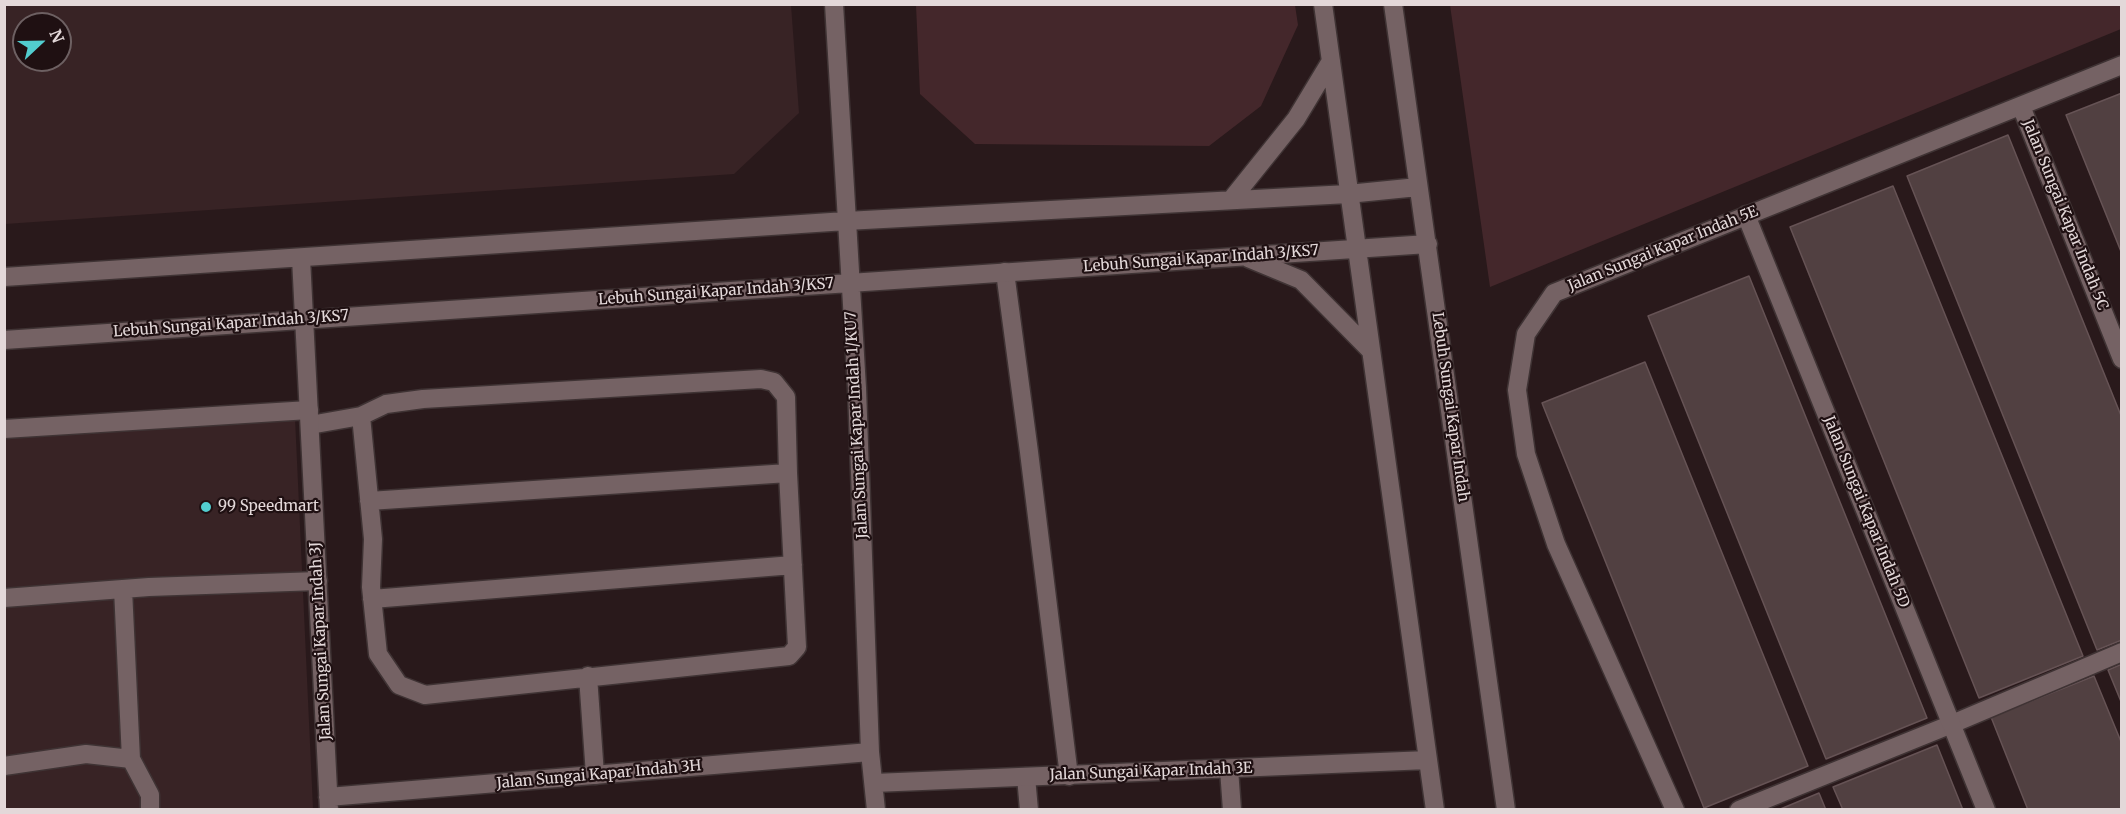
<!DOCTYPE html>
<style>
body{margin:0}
#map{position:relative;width:2126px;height:814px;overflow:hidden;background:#29191b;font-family:Merriweather,serif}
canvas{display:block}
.frame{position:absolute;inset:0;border:6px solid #e3d8d9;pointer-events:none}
.north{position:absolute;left:12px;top:12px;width:60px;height:60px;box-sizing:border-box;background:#1f1012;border:2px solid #6d6062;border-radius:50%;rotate:68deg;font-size:16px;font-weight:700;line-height:24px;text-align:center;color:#e3d8d9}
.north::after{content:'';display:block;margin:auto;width:21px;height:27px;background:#52cdcf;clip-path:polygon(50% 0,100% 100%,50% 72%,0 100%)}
</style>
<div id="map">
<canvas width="2126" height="814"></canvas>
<div class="frame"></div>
<div class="north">N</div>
</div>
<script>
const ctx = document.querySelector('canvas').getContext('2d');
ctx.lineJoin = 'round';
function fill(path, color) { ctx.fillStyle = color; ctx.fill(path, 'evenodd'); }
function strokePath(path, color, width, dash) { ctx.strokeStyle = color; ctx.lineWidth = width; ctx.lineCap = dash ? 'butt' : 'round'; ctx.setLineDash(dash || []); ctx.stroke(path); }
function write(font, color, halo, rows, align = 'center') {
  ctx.font = font + ' Merriweather,serif'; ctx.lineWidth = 4.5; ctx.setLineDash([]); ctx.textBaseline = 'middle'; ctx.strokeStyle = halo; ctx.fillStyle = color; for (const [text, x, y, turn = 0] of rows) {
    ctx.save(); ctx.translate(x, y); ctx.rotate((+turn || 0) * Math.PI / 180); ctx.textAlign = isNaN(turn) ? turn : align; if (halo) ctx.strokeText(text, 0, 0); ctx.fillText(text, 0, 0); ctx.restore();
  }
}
fill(new Path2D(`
 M 5,4 L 791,5 L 799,113 L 734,174 L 5,224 ZM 24,24 L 60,24 L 60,60 L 24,60 Z
 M 295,418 L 313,809 L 5,810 L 5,437 Z`), '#382325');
fill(new Path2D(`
 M 2121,4 L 2121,29 L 1490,287 L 1450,5 Z
 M 916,5 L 1295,5 L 1298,25 L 1261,106 L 1209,146 L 975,144 L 920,94 Z`), '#44272b');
const building = new Path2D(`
 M 2122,93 L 2122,254 L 2066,115 Z
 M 2008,135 L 2122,418 L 2122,640 L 2097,650 L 1907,176 Z
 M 1893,186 L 2083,656 L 1979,698 L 1790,227 Z
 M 1749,276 L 1927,718 L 1826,759 L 1648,316 Z
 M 1645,362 L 1808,766 L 1704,808 L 1542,403 Z
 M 2122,664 L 2122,704 L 2108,670 Z
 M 2094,676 L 2122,744 L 2122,810 L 2028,810 L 1991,717 Z
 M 1937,745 L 1963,810 L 1843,810 L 1833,787 Z
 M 1819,793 L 1826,810 L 1778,810 Z`);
fill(building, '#514041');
strokePath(building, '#665355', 1.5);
const lane = new Path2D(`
 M 1005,272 L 1029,452 L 1069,776
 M 310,425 L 361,416 L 386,404 L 423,399 L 761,379 L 774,382 L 786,397 L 788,473 L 797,647 L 789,656 L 425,695 L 399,685 L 378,654 L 371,587 L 373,539 L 361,416
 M 4,429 L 309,410
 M 369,501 L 788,473
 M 123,589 L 131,759
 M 4,598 L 149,587 L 318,581
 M 372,599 L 793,565
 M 588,676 L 595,775
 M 4,766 L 86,754 L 131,759 L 150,795 L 150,810
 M 1229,769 L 1232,810
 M 1026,777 L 1029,810
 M 1739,810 L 1952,724 L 2122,652`);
const street = new Path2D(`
 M 834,4 L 857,388 L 870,752 L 876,810
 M 1323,4 L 1435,810
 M 1393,4 L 1506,810
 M 2021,106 L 2122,359
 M 1231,200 L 1296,119 L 1331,61
 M 1746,215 L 1986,810
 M 301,258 L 329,810
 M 1248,258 L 1301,280 L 1371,351
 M 4,277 L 846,221 L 1348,194 L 1418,187
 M 4,340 L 1428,244
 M 874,783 L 1428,760
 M 328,797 L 870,752
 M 1675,810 L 1556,544 L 1526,454 L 1517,390 L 1526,334 L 1554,293 L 2122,65`);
strokePath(lane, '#3f3334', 21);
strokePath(street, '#3f3334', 21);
strokePath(lane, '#756264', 18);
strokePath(street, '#756264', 18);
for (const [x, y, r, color] of [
 [206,507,6,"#52cdcf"]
]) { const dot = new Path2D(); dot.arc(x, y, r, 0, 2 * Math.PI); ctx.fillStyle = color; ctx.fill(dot); strokePath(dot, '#1f1012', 2); }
write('15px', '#e3d8d9', '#1f1012', [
 ["Jalan Sungai Kapar Indah 5C",2065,215,68],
 ["Jalan Sungai Kapar Indah 5E",1663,249,-22],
 ["Lebuh Sungai Kapar Indah 3/KS7",1201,259,-4],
 ["Lebuh Sungai Kapar Indah 3/KS7",716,292,-4],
 ["Lebuh Sungai Kapar Indah 3/KS7",231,324,-4],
 ["Lebuh Sungai Kapar Indah",1450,407,82],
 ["Jalan Sungai Kapar Indah 1/KU7",857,425,-93],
 ["Jalan Sungai Kapar Indah 5D",1866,512,68],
 ["Jalan Sungai Kapar Indah 3J",321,641,-93],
 ["Jalan Sungai Kapar Indah 3E",1151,772,-2],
 ["Jalan Sungai Kapar Indah 3H",599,775,-5]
]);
write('15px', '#e3d8d9', '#1f1012', [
 ["99 Speedmart",218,507]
], 'left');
</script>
